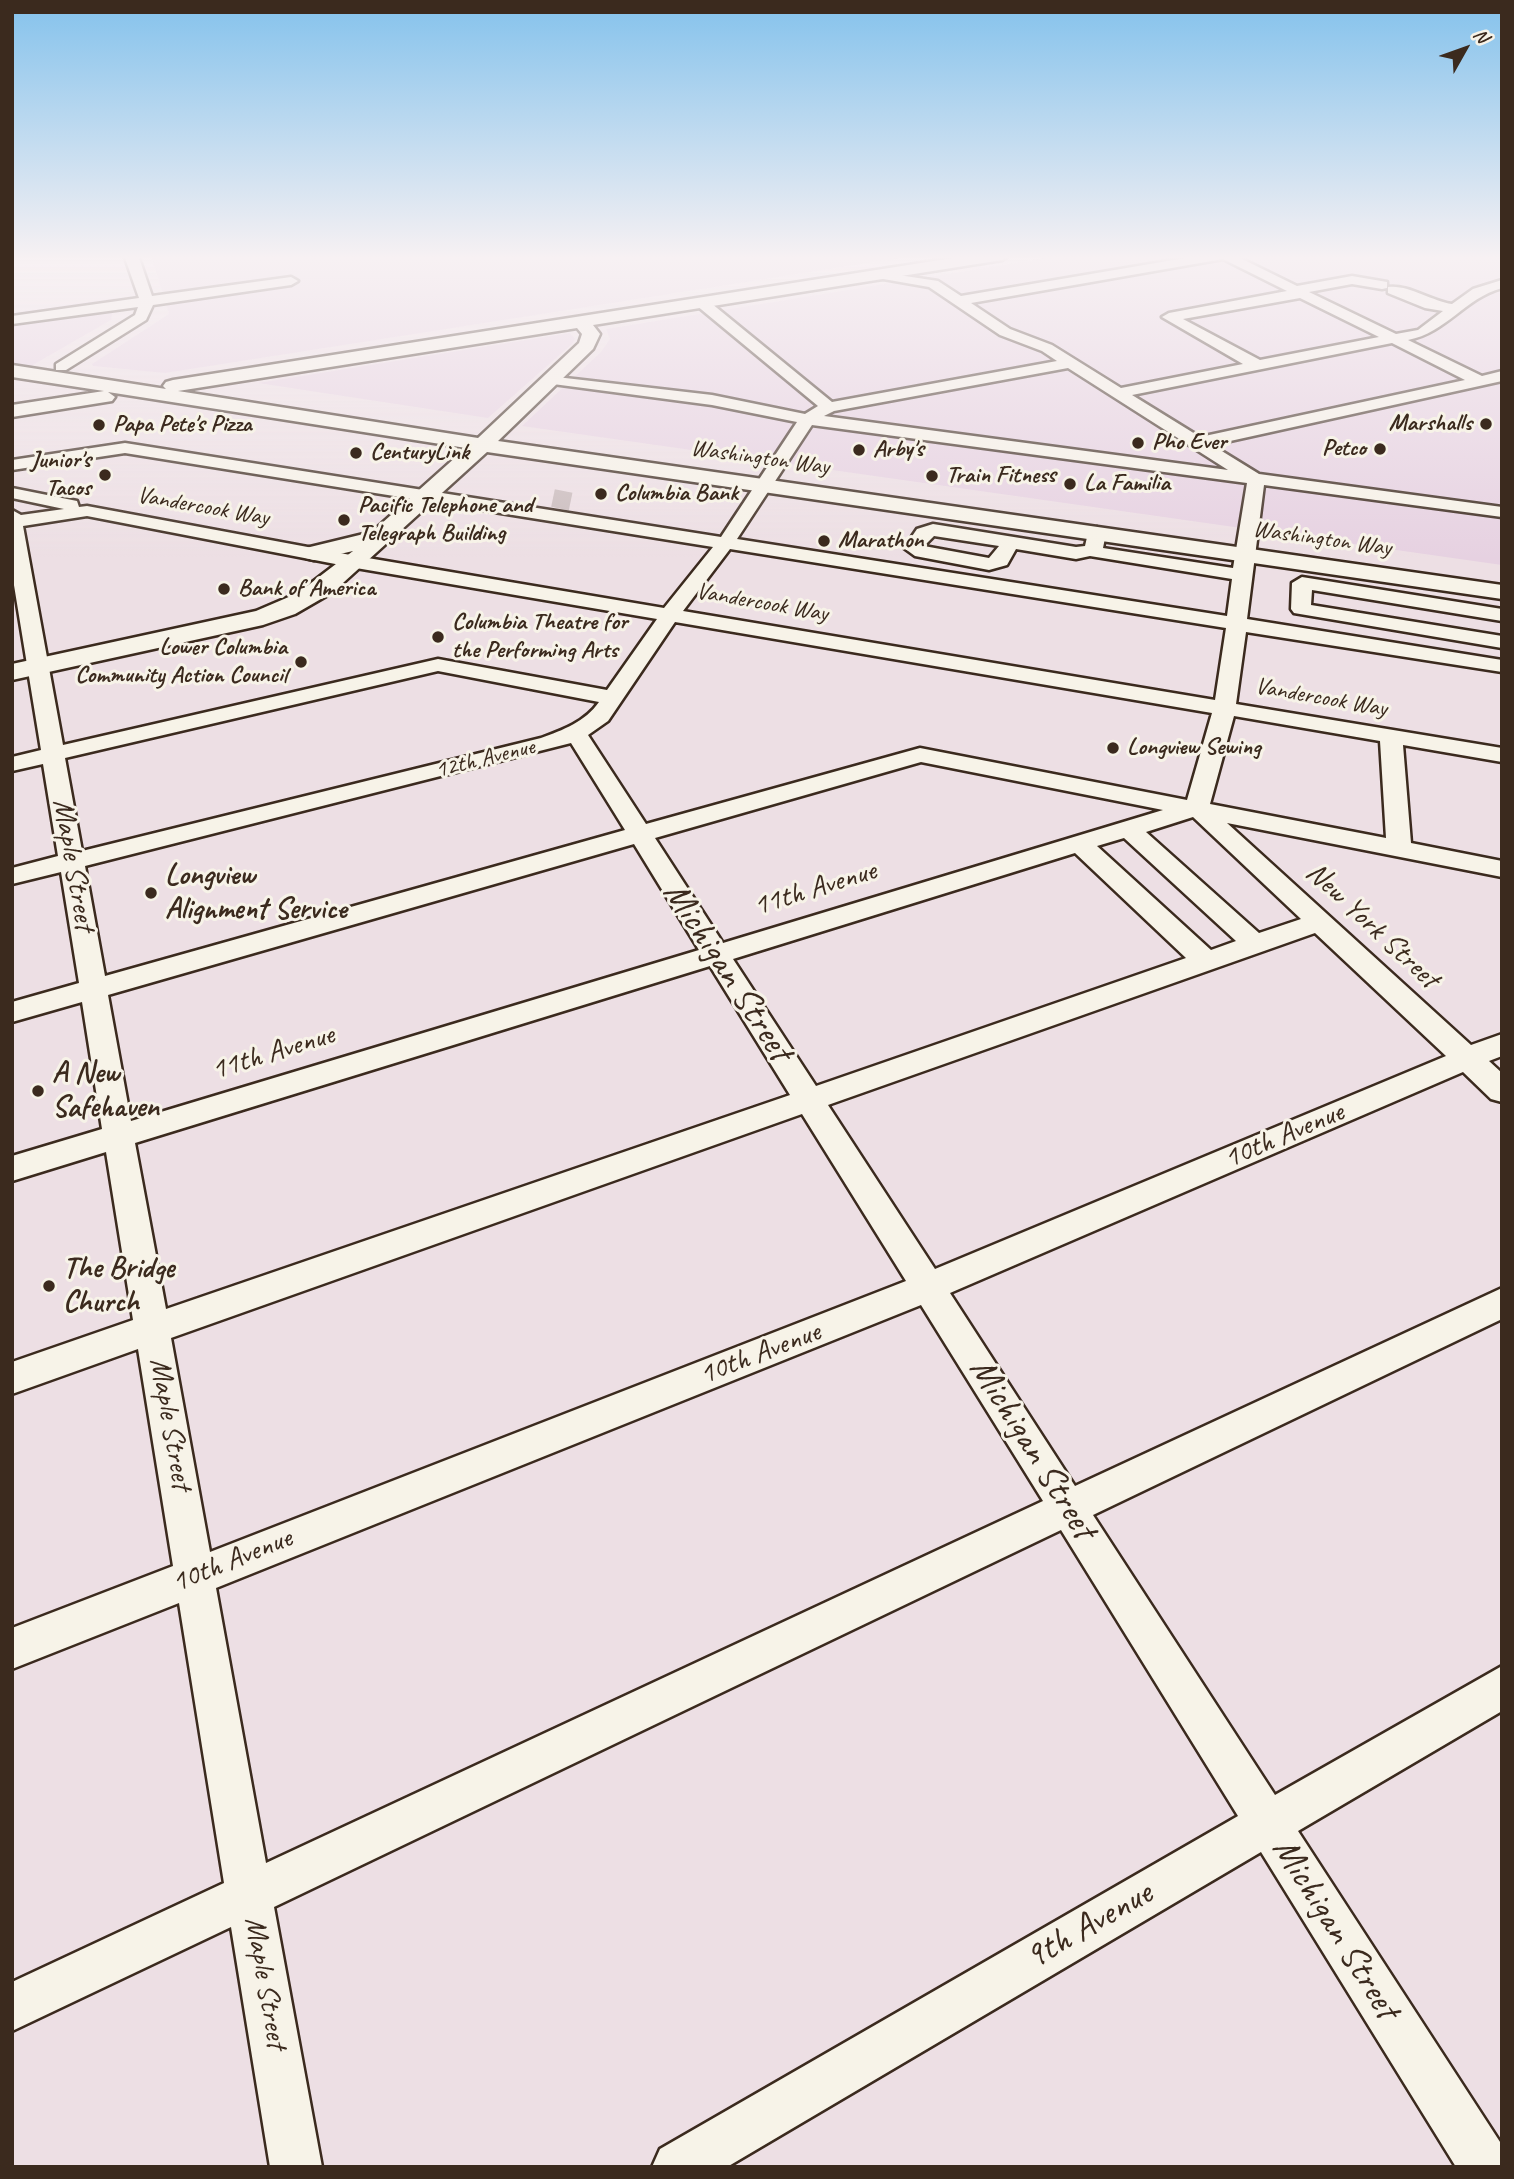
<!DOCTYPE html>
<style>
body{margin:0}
#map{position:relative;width:1514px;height:2179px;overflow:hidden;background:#eddfe4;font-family:Caveat,sans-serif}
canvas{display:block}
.frame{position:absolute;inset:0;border:14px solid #3b2a1e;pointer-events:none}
.north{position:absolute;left:1430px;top:14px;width:70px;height:70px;-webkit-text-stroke:5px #f7f3e8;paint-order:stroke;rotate:50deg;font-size:19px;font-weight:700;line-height:28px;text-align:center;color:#3b2a1e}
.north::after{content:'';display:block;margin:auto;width:24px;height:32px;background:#3b2a1e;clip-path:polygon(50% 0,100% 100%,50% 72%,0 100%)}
</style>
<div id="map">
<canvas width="1514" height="2179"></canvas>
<div class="frame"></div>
<div class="north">N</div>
</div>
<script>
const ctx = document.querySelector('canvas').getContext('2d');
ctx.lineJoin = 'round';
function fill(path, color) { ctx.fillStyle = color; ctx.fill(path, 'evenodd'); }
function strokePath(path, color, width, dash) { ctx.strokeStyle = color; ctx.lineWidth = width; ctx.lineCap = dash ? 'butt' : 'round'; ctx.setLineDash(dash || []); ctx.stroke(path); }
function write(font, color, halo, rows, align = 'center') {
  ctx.font = font + ' Caveat,sans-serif'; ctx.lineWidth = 6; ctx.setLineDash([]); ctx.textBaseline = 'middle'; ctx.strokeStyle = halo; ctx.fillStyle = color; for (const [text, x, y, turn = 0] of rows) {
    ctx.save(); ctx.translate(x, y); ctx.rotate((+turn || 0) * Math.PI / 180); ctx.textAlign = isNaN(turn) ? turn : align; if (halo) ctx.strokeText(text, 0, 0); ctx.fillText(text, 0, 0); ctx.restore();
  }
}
fill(new Path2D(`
 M 151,255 L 919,255 L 165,373 L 93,366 L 92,364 L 169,314 Z
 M 1064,255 L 1502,255 L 1502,565 L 522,426 L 601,352 L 610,339 L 606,329 Z
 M 115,298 L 111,320 L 12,377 L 12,313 Z
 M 570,333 L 575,339 L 572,344 L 488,418 L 258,383 Z`), '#e6d1e1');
strokePath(new Path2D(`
 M 553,498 L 577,503`), '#c9bbbc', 18, [18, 9]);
const minor = new Path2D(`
 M 124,255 L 138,255 L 152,296 L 291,277 L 298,281 L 291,285 L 153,305 L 146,320 L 66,370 L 56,370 L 56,364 L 135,315 L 138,307 L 12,324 L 12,316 L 139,298 Z
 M 1203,255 L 1234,255 L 1297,286 L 1352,276 L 1387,282 L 1387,288 L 1382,289 L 1352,284 L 1309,292 L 1396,334 L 1418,330 L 1443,311 L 1425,308 L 1388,293 L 1388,287 C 1407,284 1432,301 1452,304 L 1473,289 L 1502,280 L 1502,288 C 1465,298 1446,333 1408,340 L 1482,376 L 1502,371 L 1502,381 L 1212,445 L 1259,474 L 1502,507 L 1502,517 L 1264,485 L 1247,619 L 1502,660 L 1502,672 L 1246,632 L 1236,704 L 1502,748 L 1502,762 L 1403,745 L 1411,843 L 1502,861 L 1502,877 L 1227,823 L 1471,1045 L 1502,1034 L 1502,1056 L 1489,1061 L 1502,1073 L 1502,1102 L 1491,1099 L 1463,1072 L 950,1293 L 1075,1486 L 1502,1288 L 1502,1319 L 1093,1515 L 1275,1795 L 1502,1666 L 1502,1711 L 1298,1831 L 1502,2145 L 1502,2167 L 1456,2167 L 1261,1852 L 727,2167 L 652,2167 L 660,2149 L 1238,1816 L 1061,1530 L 274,1907 L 322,2167 L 270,2167 L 231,1927 L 12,2031 L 12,1982 L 224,1883 L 179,1603 L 12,1669 L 12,1628 L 173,1566 L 138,1349 L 12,1394 L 12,1362 L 133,1320 L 106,1152 L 12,1181 L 12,1156 L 102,1129 L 82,1002 L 12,1022 L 12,1002 L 79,983 L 61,872 L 12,884 L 12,868 L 58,856 L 43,764 L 12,771 L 12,757 L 41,750 L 12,573 L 12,510 L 21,515 L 64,509 L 12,498 L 12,488 L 77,501 L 79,507 L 87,506 L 356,556 L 664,608 L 713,547 L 125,453 L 12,470 L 12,460 L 125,443 L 721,537 L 797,422 L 712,405 L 553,384 L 545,379 L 548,376 L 712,395 L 805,414 L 818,406 L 696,305 L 696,299 L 706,299 L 832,402 L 1057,361 L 1042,351 L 1000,335 L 929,287 L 872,277 L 872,271 L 938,281 L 961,296 ZM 1223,259 L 1287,291 L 1169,313 L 1162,317 L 1243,364 L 1121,388 L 1052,345 L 1010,329 L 971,303 ZM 1300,298 L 1379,337 L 1260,360 L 1183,319 ZM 1392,343 L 1465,380 L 1200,437 L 1132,395 ZM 1068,368 L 1228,470 L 824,416 L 834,411 ZM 812,425 L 1247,483 L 1233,568 L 1103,548 L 1106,533 L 1097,527 L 1088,533 L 1085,546 L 1076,547 L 933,524 L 917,529 L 904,548 L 915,556 L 989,570 L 1007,565 L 1016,549 L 1076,559 L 1090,556 L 1232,579 L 1227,616 L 737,539 ZM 87,516 L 356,568 L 657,619 L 607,690 L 438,659 L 63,745 L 23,526 ZM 934,536 L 999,546 L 989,558 L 924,546 ZM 730,549 L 1226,628 L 1215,700 L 683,611 ZM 675,622 L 1212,713 L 1187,800 L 920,748 L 646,824 L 588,735 L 608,721 ZM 438,671 L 599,702 C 585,722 563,730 541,738 L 82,851 L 65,758 ZM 1234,716 L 1380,741 L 1386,838 L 1210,804 ZM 571,743 L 625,830 L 105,976 L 85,866 ZM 921,762 L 1163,810 L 723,943 L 655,838 ZM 1193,817 L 1301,919 L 1259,933 L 1146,832 ZM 1124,838 L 1236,941 L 1211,950 L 1097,846 ZM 634,844 L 699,950 L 131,1121 L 108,995 ZM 1075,853 L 1186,958 L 816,1086 L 733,959 ZM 1315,933 L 1446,1056 L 935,1269 L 828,1105 ZM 710,966 L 790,1095 L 166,1309 L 135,1143 ZM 802,1114 L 906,1281 L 210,1552 L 171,1338 ZM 921,1305 L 1043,1501 L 266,1863 L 216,1588 Z
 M 1302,577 L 1502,609 L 1502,621 L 1312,590 L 1311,605 L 1502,636 L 1502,648 L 1294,613 L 1291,609 L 1292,583 Z`);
const major = new Path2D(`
 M 972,255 L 1010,255 L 1002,260 L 593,325 L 600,334 L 593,349 L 498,441 L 1502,585 L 1502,599 L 487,452 L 333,592 L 295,614 L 263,625 L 12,680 L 12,664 L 256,611 L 298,593 L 353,551 L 314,560 L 306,558 L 302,553 L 306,548 L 372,532 L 466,448 L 108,392 L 115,397 L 112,401 L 12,417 L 12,405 L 104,391 L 12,377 L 12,365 L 166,389 L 163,386 L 166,382 L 173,380 ZM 577,328 L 582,334 L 579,343 L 478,438 L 178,391 Z`);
strokePath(minor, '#3b2a1e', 5);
strokePath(major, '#3b2a1e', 5);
fill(minor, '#f7f3e8');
fill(major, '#f7f3e8');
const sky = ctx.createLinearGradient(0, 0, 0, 560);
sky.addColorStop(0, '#84c2ec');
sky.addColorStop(0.46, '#f7f1f3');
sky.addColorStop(1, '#f7f1f300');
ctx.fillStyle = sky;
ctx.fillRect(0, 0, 1514, 560);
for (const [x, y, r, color] of [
 [1486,424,7,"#3b2a1e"],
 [99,425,7,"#3b2a1e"],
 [1138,443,7,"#3b2a1e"],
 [1380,449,7,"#3b2a1e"],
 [859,450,7,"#3b2a1e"],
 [356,453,7,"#3b2a1e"],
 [105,475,7,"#3b2a1e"],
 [932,476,7,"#3b2a1e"],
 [1070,484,7,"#3b2a1e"],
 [601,494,7,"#3b2a1e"],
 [344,520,7,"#3b2a1e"],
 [824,541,7,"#3b2a1e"],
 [224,589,7,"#3b2a1e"],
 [438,637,7,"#3b2a1e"],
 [301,662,7,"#3b2a1e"],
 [1113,748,7,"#3b2a1e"],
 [151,893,7,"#3b2a1e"],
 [38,1091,7,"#3b2a1e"],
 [49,1286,7,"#3b2a1e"]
]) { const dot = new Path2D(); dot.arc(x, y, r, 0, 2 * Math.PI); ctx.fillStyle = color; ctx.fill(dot); strokePath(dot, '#f7f3e8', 2.5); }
write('bold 24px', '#3b2a1e', '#f7f3e8', [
 ["Marshalls",1472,424,"right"],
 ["Papa Pete's Pizza",113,425],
 ["Pho Ever",1152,443],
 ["Petco",1366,449,"right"],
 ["Arby's",873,450],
 ["CenturyLink",370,453],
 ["Junior's",91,461,"right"],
 ["Tacos",91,489,"right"],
 ["Train Fitness",946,476],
 ["La Familia",1084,484],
 ["Columbia Bank",615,494],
 ["Pacific Telephone and",358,506],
 ["Telegraph Building",358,534],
 ["Marathon",838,541],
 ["Bank of America",238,589],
 ["Columbia Theatre for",452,623],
 ["the Performing Arts",452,651],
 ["Lower Columbia",287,648,"right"],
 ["Community Action Council",287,676,"right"],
 ["Longview Sewing",1127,748]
], 'left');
write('24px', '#3b2a1e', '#f7f3e8', [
 ["Washington Way",760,458,8],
 ["Vandercook Way",203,507,10],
 ["Washington Way",1322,539,8],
 ["Vandercook Way",762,603,10],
 ["Vandercook Way",1321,698,10],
 ["12th Avenue",485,759,-14]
]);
write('30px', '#3b2a1e', '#f7f3e8', [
 ["Maple Street",73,865,80],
 ["11th Avenue",815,889,-17],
 ["New York Street",1372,926,43],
 ["11th Avenue",273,1053,-17],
 ["10th Avenue",1284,1136,-23],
 ["10th Avenue",760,1354,-21],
 ["Maple Street",170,1424,80],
 ["10th Avenue",232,1561,-22],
 ["Maple Street",265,1983,80]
]);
write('bold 30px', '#3b2a1e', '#f7f3e8', [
 ["Longview",165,876],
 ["Alignment Service",165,910],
 ["A New",52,1074],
 ["Safehaven",52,1108],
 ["The Bridge",63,1269],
 ["Church",63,1303]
], 'left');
write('37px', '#3b2a1e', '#f7f3e8', [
 ["Michigan Street",727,972,57],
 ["Michigan Street",1032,1449,58],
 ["9th Avenue",1089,1926,-30],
 ["Michigan Street",1335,1929,58]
]);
</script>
